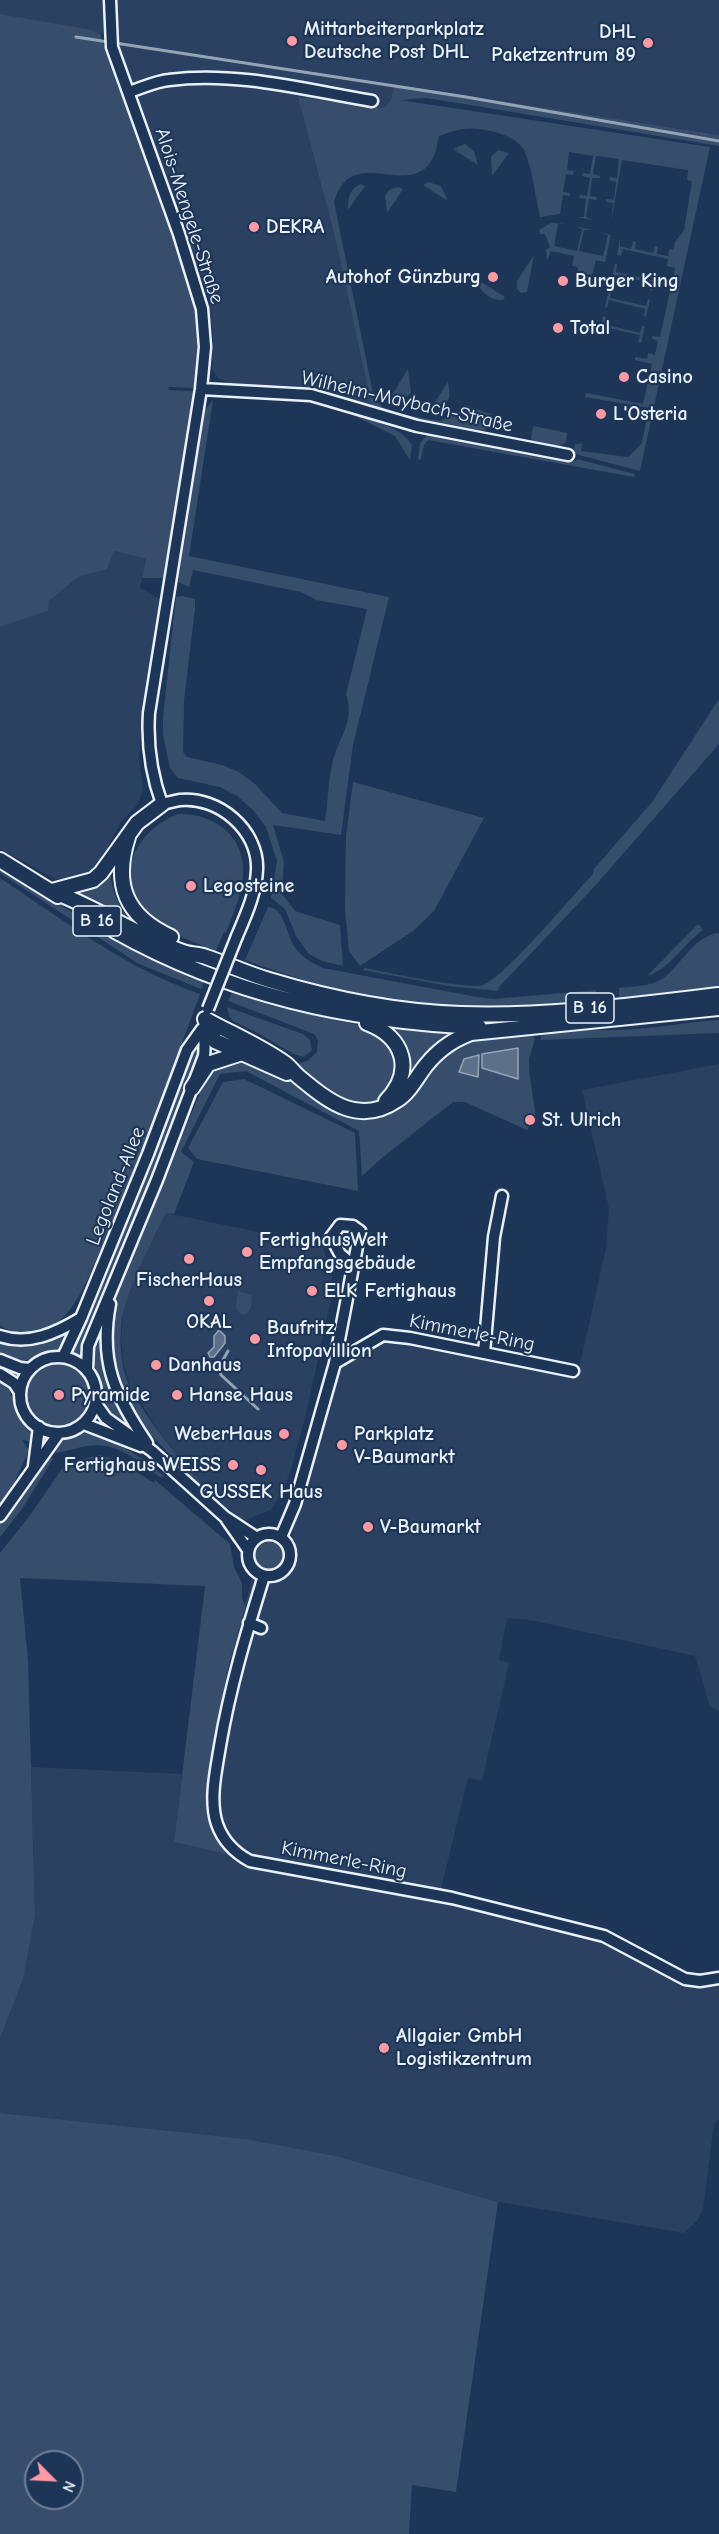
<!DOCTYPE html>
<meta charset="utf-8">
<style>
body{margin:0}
#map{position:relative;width:719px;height:2534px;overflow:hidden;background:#1d3557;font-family:"Comic Neue",sans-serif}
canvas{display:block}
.north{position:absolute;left:24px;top:2450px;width:60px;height:60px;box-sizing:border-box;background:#1d3557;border:2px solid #6e8097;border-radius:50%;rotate:114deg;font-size:16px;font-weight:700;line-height:24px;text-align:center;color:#e8f1f8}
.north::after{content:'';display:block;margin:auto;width:21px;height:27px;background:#ff9aa2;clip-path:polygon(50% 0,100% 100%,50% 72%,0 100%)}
</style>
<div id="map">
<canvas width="719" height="2534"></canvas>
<div class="north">N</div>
</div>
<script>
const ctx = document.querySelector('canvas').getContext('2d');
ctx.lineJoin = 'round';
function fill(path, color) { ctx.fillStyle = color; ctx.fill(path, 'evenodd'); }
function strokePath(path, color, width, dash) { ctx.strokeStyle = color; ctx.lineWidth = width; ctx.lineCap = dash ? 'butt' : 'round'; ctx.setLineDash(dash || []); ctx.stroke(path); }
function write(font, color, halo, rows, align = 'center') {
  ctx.font = font + ' "Comic Neue",sans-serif'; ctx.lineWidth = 4.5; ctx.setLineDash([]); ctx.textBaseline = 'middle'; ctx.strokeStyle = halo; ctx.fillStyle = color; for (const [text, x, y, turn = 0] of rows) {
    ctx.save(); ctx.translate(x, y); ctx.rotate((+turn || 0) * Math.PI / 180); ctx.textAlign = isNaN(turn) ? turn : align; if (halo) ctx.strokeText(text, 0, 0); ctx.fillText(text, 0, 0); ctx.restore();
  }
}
fill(new Path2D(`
 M 0,0 L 719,0 L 719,135 L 395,84 L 391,100 L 384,108 L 298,97 L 336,241 L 372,408 L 292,386 L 231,384 L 218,378 L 212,369 L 213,336 L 207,294 L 116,37 L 0,14 Z
 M 114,551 L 146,559 L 140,588 L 162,600 L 144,709 L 139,758 L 143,790 L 137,805 L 120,823 L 95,871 L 83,879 L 68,883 L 53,878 L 0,849 L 0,627 L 48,611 L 49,601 L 78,577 L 107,569 Z
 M 719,1064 L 719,1711 L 710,1707 L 695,1656 L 530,1620 L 507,1618 L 499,1660 L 509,1663 L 482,1781 L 468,1778 L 438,1901 L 597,1939 L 684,1984 L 701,1987 L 719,1984 L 719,2120 L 714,2124 L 703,2209 L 698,2220 L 684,2233 L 498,2202 L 336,2156 L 247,2139 L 0,2113 L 0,2038 L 35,1915 L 31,1767 L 182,1774 L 174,1841 L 221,1842 L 210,1778 L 227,1671 L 252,1579 L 273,1584 L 297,1562 L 292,1541 L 293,1526 L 334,1376 L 343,1366 L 385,1342 L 413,1344 L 578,1373 L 606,1248 L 609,1209 L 582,1090 Z
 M 166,1213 L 322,1245 L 332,1274 L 332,1296 L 306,1414 L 291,1470 L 283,1490 L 272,1509 L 244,1521 L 210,1494 L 162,1436 L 130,1386 L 123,1362 L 121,1338 L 124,1308 L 138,1269 Z`), '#2a4162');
fill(new Path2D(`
 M 0,14 L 87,29 L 100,34 L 185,272 L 196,310 L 199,343 L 195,388 L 168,387 L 169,390 L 194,391 L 167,565 L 163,578 L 142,578 L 146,559 L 114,551 L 107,569 L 78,577 L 49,601 L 48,611 L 0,627 Z
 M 394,84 L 719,135 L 719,146 L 427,98 L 400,100 L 710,147 L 640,471 L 579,455 L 575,453 L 574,445 L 582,443 L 581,451 L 628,457 L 642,443 L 649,408 L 585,397 L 586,393 L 643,404 L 652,364 L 635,360 L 635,357 L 647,359 L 648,353 L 655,355 L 658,341 L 652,339 L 652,336 L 660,337 L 675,268 L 667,266 L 668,259 L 623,249 L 621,256 L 617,255 L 620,238 L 620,246 L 631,249 L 633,241 L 636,242 L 635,249 L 653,253 L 655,246 L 658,247 L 657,254 L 668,256 L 669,249 L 673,250 L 675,242 L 684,230 L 692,181 L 687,180 L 688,170 L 622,160 L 611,222 L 613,203 L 606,202 L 606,199 L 614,200 L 616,182 L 609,180 L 610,177 L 617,178 L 619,159 L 596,156 L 593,174 L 600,176 L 600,178 L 592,178 L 590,196 L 597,197 L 596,200 L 589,199 L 586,217 L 593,220 L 576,217 L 584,217 L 586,199 L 579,198 L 580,195 L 587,196 L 590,178 L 582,176 L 583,173 L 590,174 L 593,156 L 569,152 L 567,170 L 574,171 L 573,175 L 566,174 L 563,192 L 570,193 L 570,196 L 563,195 L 560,214 L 540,217 C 535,196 533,172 525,152 C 518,136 491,130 476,129 C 463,127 451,132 439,136 C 437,145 436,155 430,163 C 405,197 351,144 334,202 L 374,398 L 382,407 L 402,414 L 440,421 L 469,407 L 491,414 L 494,420 C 491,425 489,429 484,430 C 469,436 391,413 372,408 L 336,241 L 298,97 L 384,108 L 391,100 Z
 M 465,144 L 474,151 L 478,165 L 453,149 Z
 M 498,150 L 509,153 L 492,176 L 491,157 Z
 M 428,182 L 441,186 L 448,201 L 423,185 Z
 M 361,184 L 365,186 L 348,210 C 348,198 349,189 361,184 Z
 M 398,187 L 403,189 L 387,213 L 385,196 L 389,190 Z
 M 551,223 L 566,224 L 558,224 L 554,246 L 577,251 L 582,229 L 575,226 L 592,230 L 584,230 L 579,251 L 603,256 L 608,235 L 601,232 L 611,235 L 605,262 L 596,260 L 592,275 L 577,272 L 578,267 L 572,266 L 574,256 L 551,251 L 547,261 L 546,250 L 550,247 L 545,234 L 540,234 L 539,230 Z
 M 534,255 L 527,292 L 521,293 L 517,289 L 517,281 Z
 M 615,264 L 617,264 L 616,272 L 652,280 L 654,273 L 656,274 L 652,291 L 650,290 L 651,283 L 616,275 L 614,282 L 611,282 Z
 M 477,279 L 505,297 L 503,300 C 491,301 478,291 477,279 Z
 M 609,290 L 611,291 L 610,298 L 646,306 L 648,299 L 650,300 L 646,317 L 644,316 L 645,309 L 609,300 L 607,308 L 605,307 Z
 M 603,316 L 606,317 L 604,324 L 640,333 L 642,326 L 645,326 L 641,343 L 638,342 L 640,335 L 604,327 L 602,334 L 599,333 Z
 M 408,369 L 411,393 L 403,400 L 396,400 L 392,395 Z
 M 448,382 C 450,394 452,402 439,408 L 434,408 L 433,405 Z
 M 213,400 L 189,556 L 389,597 L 353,745 L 341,835 L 273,825 L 284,862 L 282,894 L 295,911 L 340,925 L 343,966 L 322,961 L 309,954 L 296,936 L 285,909 L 271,898 L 277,861 L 266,827 L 252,809 L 237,796 L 220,787 L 178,778 L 170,768 L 163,735 L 163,717 L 176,597 L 183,596 L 195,599 L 195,609 L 184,700 L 183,752 L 187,757 L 222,765 L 239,772 L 255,784 L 282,813 L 325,821 C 328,803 328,783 332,765 C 337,739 356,722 346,694 L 367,609 L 316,600 L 301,592 L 193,570 L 189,587 L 178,582 L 205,410 Z
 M 353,415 C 375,422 399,425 412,445 L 410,460 L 395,436 Z
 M 533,426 L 567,433 L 566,442 L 560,446 L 535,442 L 531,439 Z
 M 428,434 L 576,461 L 577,459 L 635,474 L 634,477 L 428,440 L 424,445 L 421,459 L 418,460 L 420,443 Z
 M 719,699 L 719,744 L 594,887 L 499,987 L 498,991 L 449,986 L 363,970 L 365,968 C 384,972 469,990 483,985 C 503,979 574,894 593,874 L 594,869 L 652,802 Z
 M 353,782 L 484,818 L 434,911 L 413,931 L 360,966 L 349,951 L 345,909 L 346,836 Z
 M 178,814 C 214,813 246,836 243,875 C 242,895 233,914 226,933 L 224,932 L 216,951 C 194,942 171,935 153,920 C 109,885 132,832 178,814 Z
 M 110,866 C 110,890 119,909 135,927 L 66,892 Z
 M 0,868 L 145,957 L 204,982 L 201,989 L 139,964 L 0,873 Z
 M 0,878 C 65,921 125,968 200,994 C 171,1073 143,1152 109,1229 C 97,1256 87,1288 69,1311 C 54,1331 21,1341 0,1325 Z
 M 268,907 C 286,908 286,937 296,949 C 303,958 313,963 323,968 L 477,997 L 494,999 L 596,990 L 594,1002 C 555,1005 515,1009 476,1009 C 397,1008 318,987 245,960 Z
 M 698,924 L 703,930 C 683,944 670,969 647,976 Z
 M 717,933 L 719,934 L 719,989 L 619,999 L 619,988 C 632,986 650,987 662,979 C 681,966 692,938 717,933 Z
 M 232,992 L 273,1006 L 367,1027 L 378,1032 L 397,1058 C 396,1066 396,1074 394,1081 C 393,1087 387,1092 384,1096 C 359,1125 315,1080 297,1064 L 307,1061 L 317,1052 L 318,1040 L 314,1034 L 228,1001 Z
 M 227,1007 L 303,1034 L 310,1040 L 312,1050 L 304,1057 L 293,1054 L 258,1033 L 233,1021 L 229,1016 Z
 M 719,1020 L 719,1033 L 541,1040 L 541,1036 C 568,1028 593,1031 620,1030 C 653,1029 686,1022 719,1020 Z
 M 380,1024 L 464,1031 L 398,1093 L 407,1073 Z
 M 531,1034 L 535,1039 L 529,1059 L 529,1070 L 536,1119 L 527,1130 L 465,1102 L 453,1102 L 383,1157 L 362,1176 L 359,1131 L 246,1071 L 220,1074 L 181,1152 L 194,1162 L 174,1214 L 166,1213 C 151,1243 135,1273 125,1306 C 118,1329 119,1365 130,1387 C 149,1425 183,1461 210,1494 L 195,1482 L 130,1412 L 113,1372 L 110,1329 L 117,1291 L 208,1074 L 217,1064 L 238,1060 L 250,1062 L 304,1088 L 340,1115 L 369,1120 L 389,1114 L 403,1104 L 439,1057 L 464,1039 Z
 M 198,1041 L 202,1042 L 202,1048 L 186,1093 L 83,1344 L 83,1358 L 72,1353 L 182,1084 L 192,1049 Z
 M 244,1079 L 355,1133 L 358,1191 L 197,1159 L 188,1148 L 223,1082 Z
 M 238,1291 L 252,1295 L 251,1307 L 246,1315 L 240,1314 L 236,1308 Z
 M 101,1327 C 102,1364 109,1395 130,1425 L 127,1428 C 96,1413 108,1404 100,1381 C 92,1357 88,1351 101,1327 Z
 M 66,1332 L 69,1333 L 62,1348 L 19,1363 L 0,1355 L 0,1342 C 21,1353 46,1341 66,1332 Z
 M27 1395a31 31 0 1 1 62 0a31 31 0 1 1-62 0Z
 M 0,1381 L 10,1391 L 17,1415 L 31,1434 L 32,1442 L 22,1440 L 29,1451 L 11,1489 L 0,1505 Z
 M 89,1431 C 119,1441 142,1458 165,1477 L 160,1477 C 138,1461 117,1441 88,1446 C 77,1447 67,1452 56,1453 L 51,1449 C 59,1439 77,1438 89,1431 Z
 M 47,1454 L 53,1459 L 22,1509 L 0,1537 L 0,1524 L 34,1477 Z
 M 100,1455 L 117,1460 L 154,1483 L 155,1480 L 230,1544 L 234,1567 L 242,1583 L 242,1597 L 245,1606 L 227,1671 L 210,1778 L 210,1809 L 232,1855 L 174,1842 L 205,1586 L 20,1578 L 28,1660 L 35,1915 L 23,1979 L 0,2038 L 0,1553 L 28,1518 L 66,1463 Z
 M255 1556a14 14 0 1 1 28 0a14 14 0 1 1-28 0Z
 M 0,2113 L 247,2139 L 336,2156 L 498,2202 L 456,2492 L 412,2485 L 409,2534 L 0,2534 ZM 36,2462 L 72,2462 L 72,2498 L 36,2498 Z`), '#374d6c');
const water = new Path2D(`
 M 518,1048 L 518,1079 L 482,1068 L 482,1054 Z
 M 479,1055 L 478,1077 L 459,1072 L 464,1059 Z
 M 219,1330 L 225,1336 L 225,1343 L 214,1357 L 210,1357 L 208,1353 L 214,1347 L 214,1336 Z`);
fill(water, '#5d7089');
strokePath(water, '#95a4b5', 1.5);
strokePath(new Path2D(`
 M 76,37 L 466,97 L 719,141
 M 228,1351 L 219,1367 L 221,1375 L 258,1409`), '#95a4b5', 3);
const minor = new Path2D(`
 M 110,0 L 112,47 L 179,234 L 202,309 L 205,347 L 201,389 L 149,713 C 147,745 151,774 162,804 C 167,803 174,801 180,800 C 218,796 259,830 257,870 C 256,893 246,915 237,936
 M 129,92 C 142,88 156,81 169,80 C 236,71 306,90 372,101
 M 201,389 L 311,395 L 417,426 L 568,455
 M 110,1304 C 99,1363 115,1395 147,1443
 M 0,1336 C 29,1346 56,1333 81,1318
 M 484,1353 L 494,1237 L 502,1196
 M20 1395a38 38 0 1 1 76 0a38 38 0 1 1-76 0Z
 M 63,1357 L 81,1318 L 148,1154 L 187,1050 L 202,1029
 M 0,1360 L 20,1368 L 30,1369
 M 335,1363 L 337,1350 L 360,1231 L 353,1226 L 340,1225 L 331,1237 L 340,1254 L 354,1266
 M 87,1369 L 88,1346 L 157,1180 L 204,1056 C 206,1042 202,1031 206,1018
 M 0,1374 L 14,1383 L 20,1392
 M 96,1404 L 106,1418 L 152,1451 L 225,1517 L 257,1538
 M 84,1424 L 141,1446
 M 34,1466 L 39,1427
 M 0,1516 L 59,1433
 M 227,1520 L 248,1550
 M248 1555a21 21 0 1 1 42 0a21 21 0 1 1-42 0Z
 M 281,1537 L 295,1504 L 335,1363 L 383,1335 L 410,1338 L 573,1371
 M 264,1576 C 246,1634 230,1687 220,1746 C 216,1771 209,1800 217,1824 C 223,1841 235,1853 250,1861 L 452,1898 L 604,1936 L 685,1979 L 700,1981 L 719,1978
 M 249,1623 L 261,1628`);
const major = new Path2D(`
 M 128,837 C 113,884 125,916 171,937
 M 0,860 L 58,896
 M 52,891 C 97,908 138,936 183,952 C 191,955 198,954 206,957 C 227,964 248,974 269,980 C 332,999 396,1012 461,1014 C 547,1017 634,1005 719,995
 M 52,891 L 93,880 L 101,873 L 137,823 L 162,804
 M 115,931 C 229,995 348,1021 479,1027
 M 205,1019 C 232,1034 261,1046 286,1064 C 291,1068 294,1073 299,1077 C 329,1102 359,1126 397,1100 C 407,1094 415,1081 421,1072 C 434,1053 449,1041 471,1033 L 719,1008
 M 205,1019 L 215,1041 L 287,1073
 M 367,1023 C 404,1037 415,1071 386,1101
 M 192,1088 L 208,1064 L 242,1053`);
strokePath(minor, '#e8f1f8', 15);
strokePath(major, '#e8f1f8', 18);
strokePath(minor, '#1d3557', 10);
strokePath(major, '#1d3557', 14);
const minorBridge = new Path2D(`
 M 208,1009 L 237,936`);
strokePath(minorBridge, '#e8f1f8', 15, []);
strokePath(minorBridge, '#1d3557', 10);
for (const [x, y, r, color] of [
 [292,41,6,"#ff9aa2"],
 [648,43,6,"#ff9aa2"],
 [254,227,6,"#ff9aa2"],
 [493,277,6,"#ff9aa2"],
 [563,281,6,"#ff9aa2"],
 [558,328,6,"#ff9aa2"],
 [624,377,6,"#ff9aa2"],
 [601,414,6,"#ff9aa2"],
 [191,886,6,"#ff9aa2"],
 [530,1120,6,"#ff9aa2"],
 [247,1252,6,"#ff9aa2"],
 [189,1259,6,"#ff9aa2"],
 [312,1291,6,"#ff9aa2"],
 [209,1301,6,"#ff9aa2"],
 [255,1339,6,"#ff9aa2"],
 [156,1365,6,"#ff9aa2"],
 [59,1395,6,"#ff9aa2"],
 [177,1395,6,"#ff9aa2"],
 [284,1434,6,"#ff9aa2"],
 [342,1445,6,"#ff9aa2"],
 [233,1465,6,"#ff9aa2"],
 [261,1470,6,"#ff9aa2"],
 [368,1527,6,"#ff9aa2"],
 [384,2048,6,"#ff9aa2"]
]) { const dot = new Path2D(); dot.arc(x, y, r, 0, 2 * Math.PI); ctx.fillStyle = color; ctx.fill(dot); strokePath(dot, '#1d3557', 2); }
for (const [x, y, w] of [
 [97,921,48],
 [590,1008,48]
]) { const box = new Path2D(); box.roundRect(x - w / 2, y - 15, w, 30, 4.5); ctx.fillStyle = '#1d3557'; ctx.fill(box); strokePath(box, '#e8f1f8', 1.5); }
write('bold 18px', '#e8f1f8', null, [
 ["B 16",97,921],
 ["B 16",590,1008]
]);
write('bold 20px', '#e8f1f8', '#1d3557', [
 ["Mittarbeiterparkplatz",304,29],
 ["Deutsche Post DHL",304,52],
 ["DHL",636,32,"right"],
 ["Paketzentrum 89",636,55,"right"],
 ["DEKRA",266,227],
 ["Autohof Günzburg",481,277,"right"],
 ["Burger King",575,281],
 ["Total",570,328],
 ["Casino",636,377],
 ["L'Osteria",613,414],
 ["Legosteine",203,886],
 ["St. Ulrich",542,1120],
 ["FertighausWelt",259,1240],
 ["Empfangsgebäude",259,1263],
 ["FischerHaus",189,1280,"center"],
 ["ELK Fertighaus",324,1291],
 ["OKAL",209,1322,"center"],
 ["Baufritz",267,1328],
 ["Infopavillion",267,1351],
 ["Danhaus",168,1365],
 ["Pyramide",71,1395],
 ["Hanse Haus",189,1395],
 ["WeberHaus",272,1434,"right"],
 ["Parkplatz",354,1434],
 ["V-Baumarkt",354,1457],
 ["Fertighaus WEISS",221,1465,"right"],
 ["GUSSEK Haus",261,1492,"center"],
 ["V-Baumarkt",380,1527],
 ["Allgaier GmbH",396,2036],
 ["Logistikzentrum",396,2059]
], 'left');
write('20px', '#e8f1f8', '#1d3557', [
 ["Alois-Mengele-Straße",189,216,72],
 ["Wilhelm-Maybach-Straße",407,402,13],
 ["Legoland-Allee",116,1186,-68],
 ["Kimmerle-Ring",472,1333,11],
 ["Kimmerle-Ring",344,1860,11]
]);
</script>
